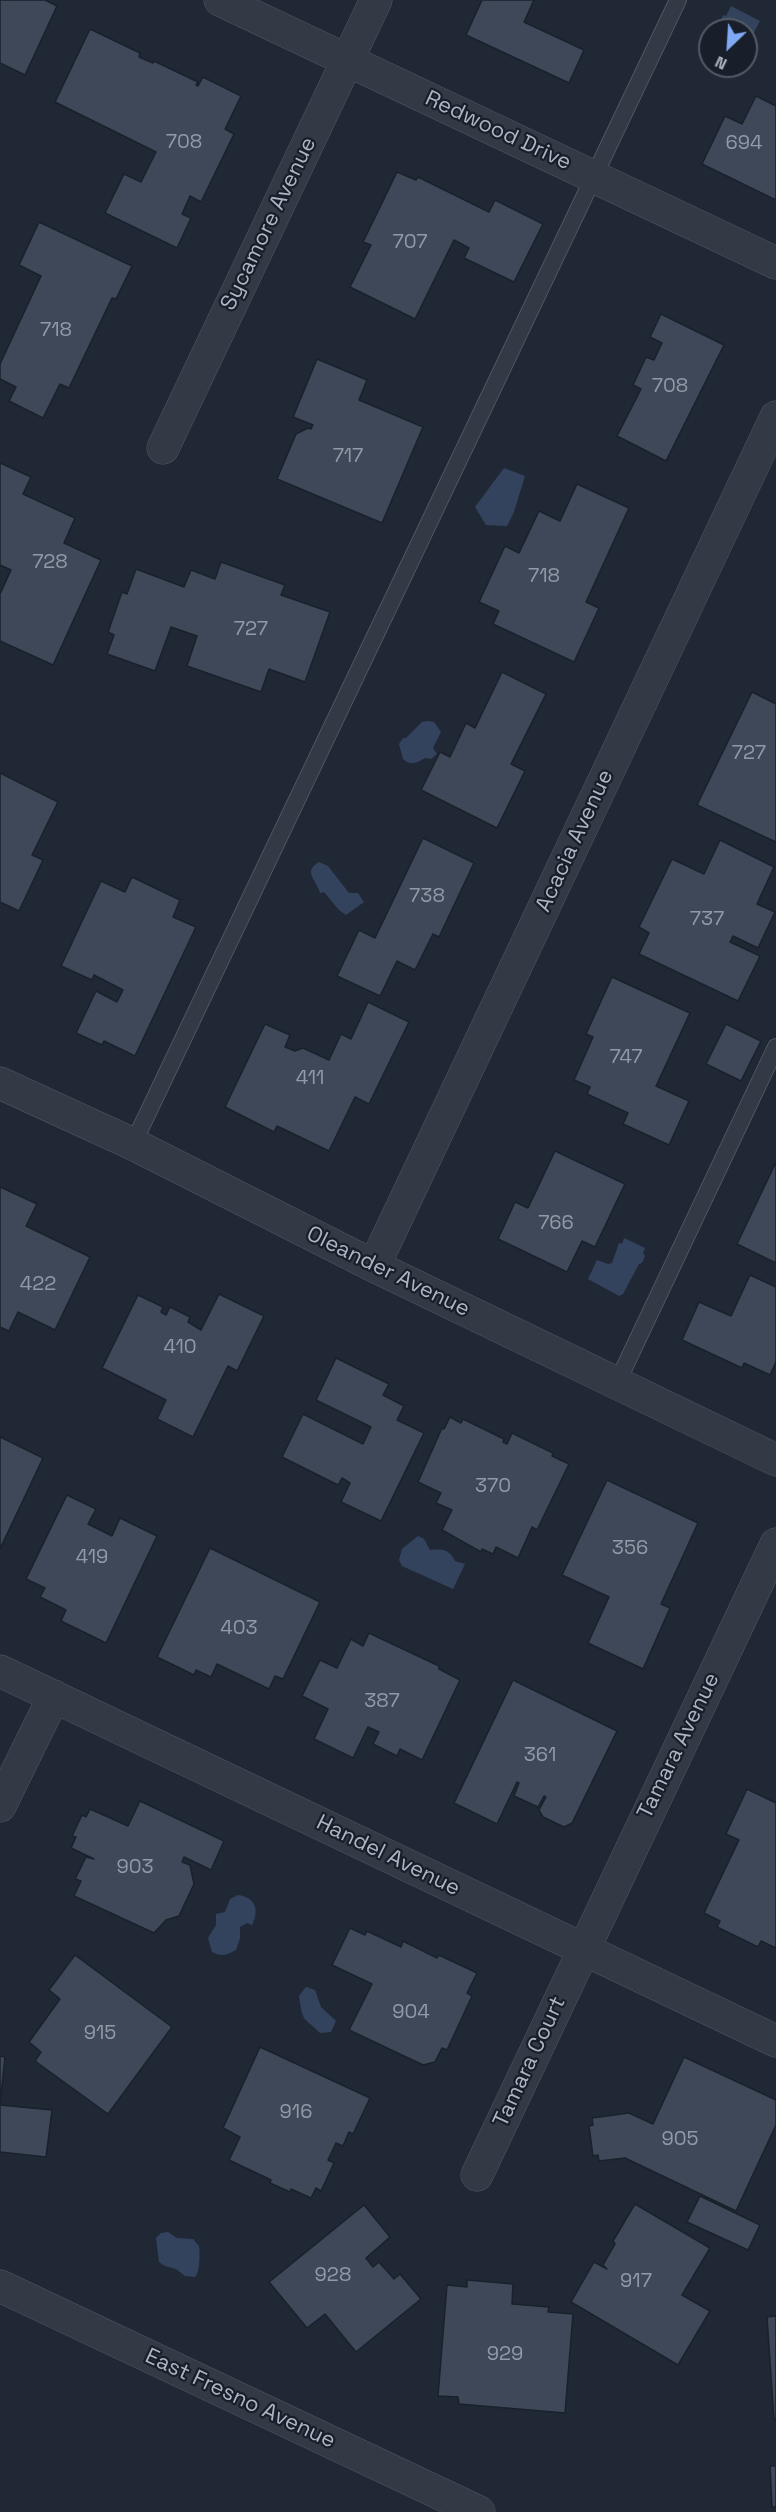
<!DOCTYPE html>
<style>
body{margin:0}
#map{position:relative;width:776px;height:2512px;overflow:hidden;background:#202835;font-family:"Space Grotesk",sans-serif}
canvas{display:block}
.north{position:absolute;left:698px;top:18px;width:60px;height:60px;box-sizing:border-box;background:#181f2a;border:2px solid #545b67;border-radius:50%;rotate:205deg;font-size:16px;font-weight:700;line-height:24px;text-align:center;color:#adb5c3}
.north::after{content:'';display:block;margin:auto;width:21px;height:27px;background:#80a9f5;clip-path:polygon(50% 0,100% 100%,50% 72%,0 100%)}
</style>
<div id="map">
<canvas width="776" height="2512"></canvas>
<div class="north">N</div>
</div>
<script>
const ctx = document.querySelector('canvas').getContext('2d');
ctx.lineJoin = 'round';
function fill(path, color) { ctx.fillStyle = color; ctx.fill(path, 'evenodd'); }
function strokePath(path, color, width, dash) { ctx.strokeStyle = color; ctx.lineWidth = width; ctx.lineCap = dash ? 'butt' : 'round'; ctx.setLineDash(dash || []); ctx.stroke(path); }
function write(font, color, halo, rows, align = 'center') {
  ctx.font = font + ' "Space Grotesk",sans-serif'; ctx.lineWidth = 4.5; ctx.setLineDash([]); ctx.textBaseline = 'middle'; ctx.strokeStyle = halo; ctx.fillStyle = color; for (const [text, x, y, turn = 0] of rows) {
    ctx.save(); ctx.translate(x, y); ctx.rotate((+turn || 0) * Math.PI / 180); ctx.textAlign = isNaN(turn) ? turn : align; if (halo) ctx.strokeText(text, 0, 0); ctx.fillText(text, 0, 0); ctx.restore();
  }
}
fill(new Path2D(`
 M 731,6 L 760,21 L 748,44 L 750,46 L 746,55 L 746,30 L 717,30 L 723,15 L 726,16 Z
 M 504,468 L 525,476 L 514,512 L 507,526 L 486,525 L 475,507 Z
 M 427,721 L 434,722 L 441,732 L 433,748 L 437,754 L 431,759 L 425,758 C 417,763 411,766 403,759 L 399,744 L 403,738 L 406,738 L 422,722 Z
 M 319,862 L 328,866 L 349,893 L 358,893 L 364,902 L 346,915 L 339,910 L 324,892 L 320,893 C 317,880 302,872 319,862 Z
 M 624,1238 L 645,1248 L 643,1253 L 645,1256 L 642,1263 L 639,1264 L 623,1294 L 619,1296 L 588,1279 L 597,1260 L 608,1264 L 612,1263 L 619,1243 L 622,1244 Z
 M 418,1536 L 424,1539 L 430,1550 C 443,1549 449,1549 455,1561 L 465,1564 L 453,1589 L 402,1566 L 399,1560 L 402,1549 Z
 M 238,1895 C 255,1897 260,1910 252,1925 L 247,1923 L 240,1927 L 240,1938 L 236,1950 C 227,1955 222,1957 212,1952 L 208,1938 L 216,1925 L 216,1914 L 225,1912 L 230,1899 Z
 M 306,1987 L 315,1990 L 321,2007 L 336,2021 L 331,2032 L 320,2033 C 302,2015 303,2023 299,1996 Z
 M 168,2232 L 177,2238 L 193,2239 L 199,2246 C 200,2254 200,2272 195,2277 L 185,2276 L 176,2269 L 165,2266 L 159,2262 L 156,2238 L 161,2233 Z`), '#33435d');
const building = new Path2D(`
 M 0,0 L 45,0 L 57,6 L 25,75 L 0,63 Z
 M 482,0 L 534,0 L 524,22 L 584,50 L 569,83 L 466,35 Z
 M 90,29 L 140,53 L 139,57 L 153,63 L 154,61 L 198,82 L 196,85 L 198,86 L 203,77 L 241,96 L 225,129 L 234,134 L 201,202 L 190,196 L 182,214 L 191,218 L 177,248 L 105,213 L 124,174 L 141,182 L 156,152 L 55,102 Z
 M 756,96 L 776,106 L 776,200 L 702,164 L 725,116 L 742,124 Z
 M 397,172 L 416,180 L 418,177 L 489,212 L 495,200 L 543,224 L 514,282 L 464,258 L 469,248 L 454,240 L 415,319 L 350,287 L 371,245 L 363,242 Z
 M 39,222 L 132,266 L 116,299 L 112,298 L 69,388 L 60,384 L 43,418 L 9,401 L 16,387 L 0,379 L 0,364 L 41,276 L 19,265 Z
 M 661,314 L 724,345 L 666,461 L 617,436 L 641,389 L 633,385 L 646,357 L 654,360 L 662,343 L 650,337 Z
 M 317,359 L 367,380 L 359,400 L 423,427 L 382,523 L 277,479 L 296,434 L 308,428 L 311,429 L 313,425 L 293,417 Z
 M 0,463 L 31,477 L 23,494 L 75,518 L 64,543 L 101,560 L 53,665 L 0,641 L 0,594 L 11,570 L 0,565 Z
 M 577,484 L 629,508 L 586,602 L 599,608 L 574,662 L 493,624 L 499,611 L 479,602 L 505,546 L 519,553 L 539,511 L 560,521 Z
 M 221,562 L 285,585 L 281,595 L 330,612 L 305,682 L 269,669 L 261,692 L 187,666 L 197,636 L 171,627 L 155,671 L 107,654 L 114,635 L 108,632 L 122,592 L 127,594 L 136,569 L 184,587 L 191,570 L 215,579 Z
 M 502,672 L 546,694 L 511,764 L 525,771 L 497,828 L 421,790 L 440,752 L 450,757 L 466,723 L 475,728 Z
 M 752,692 L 776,704 L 776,842 L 697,805 Z
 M 0,773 L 58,802 L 32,855 L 43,860 L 19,911 L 0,902 Z
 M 423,838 L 474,863 L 439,937 L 433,934 L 415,970 L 397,961 L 380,996 L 337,976 L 359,930 L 375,938 Z
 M 720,840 L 774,867 L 757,904 L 775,912 L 758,948 L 733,936 L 730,942 L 760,956 L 738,1001 L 639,954 L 649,933 L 639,927 L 672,859 L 704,874 Z
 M 132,877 L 180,900 L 173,917 L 196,927 L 135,1056 L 104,1041 L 102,1045 L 76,1033 L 96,991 L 117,1002 L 123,990 L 94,975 L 92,980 L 61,966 L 101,881 L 125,892 Z
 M 612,977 L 690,1013 L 656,1086 L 689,1101 L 669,1145 L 623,1124 L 628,1113 L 587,1094 L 590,1087 L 574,1080 L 593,1037 L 586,1034 Z
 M 368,1002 L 409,1022 L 369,1104 L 355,1097 L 329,1151 L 277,1126 L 274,1132 L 225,1107 L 265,1024 L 290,1035 L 285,1047 L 295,1051 L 303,1048 L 329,1060 L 341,1034 L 351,1039 Z
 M 726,1024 L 761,1041 L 741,1081 L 706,1064 Z
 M 555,1151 L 625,1184 L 595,1247 L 582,1241 L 567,1272 L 498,1239 L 515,1202 L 528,1208 Z
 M 776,1162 L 776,1263 L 737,1244 Z
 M 0,1187 L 37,1204 L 26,1226 L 90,1257 L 55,1330 L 18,1312 L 9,1331 L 0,1327 Z
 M 750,1275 L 776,1287 L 776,1362 L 770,1375 L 744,1363 L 742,1368 L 682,1340 L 699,1302 L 731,1316 Z
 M 219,1294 L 264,1316 L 237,1371 L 228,1366 L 193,1437 L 157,1419 L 166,1400 L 102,1368 L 138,1295 L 163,1307 L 161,1312 L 166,1315 L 170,1307 L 190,1317 L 188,1322 L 201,1330 Z
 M 336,1358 L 389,1384 L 383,1395 L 404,1406 L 397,1420 L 424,1433 L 381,1521 L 341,1502 L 350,1483 L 342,1478 L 338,1485 L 282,1457 L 303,1414 L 363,1444 L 371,1427 L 316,1400 Z
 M 450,1417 L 461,1423 L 463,1419 L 504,1439 L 503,1442 L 507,1444 L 512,1433 L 553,1453 L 552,1456 L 569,1464 L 537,1530 L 532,1527 L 518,1558 L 496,1547 L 493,1554 L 482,1549 L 481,1552 L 442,1530 L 452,1510 L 436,1503 L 441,1493 L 418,1482 L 442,1428 L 444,1429 Z
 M 0,1437 L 43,1458 L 0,1549 Z
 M 607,1480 L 698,1523 L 661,1604 L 670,1608 L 643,1669 L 588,1643 L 609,1597 L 562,1575 Z
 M 67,1495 L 96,1509 L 88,1524 L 112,1536 L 120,1518 L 157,1536 L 106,1643 L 61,1621 L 66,1610 L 40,1597 L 45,1588 L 26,1579 Z
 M 210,1548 L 320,1602 L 283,1679 L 275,1676 L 269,1689 L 217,1664 L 211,1677 L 196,1670 L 194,1675 L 157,1657 Z
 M 369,1633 L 439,1666 L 439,1669 L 460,1680 L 422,1760 L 400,1749 L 397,1756 L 373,1744 L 379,1732 L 368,1727 L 353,1758 L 314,1739 L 328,1709 L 302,1696 L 320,1660 L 337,1668 L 351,1639 L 363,1646 Z
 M 513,1680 L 617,1731 L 572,1823 L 564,1827 L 543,1817 L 539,1810 L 546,1797 L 544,1796 L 538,1807 L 514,1796 L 519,1783 L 517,1782 L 497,1824 L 454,1803 Z
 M 747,1789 L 776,1803 L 776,1948 L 761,1941 L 758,1947 L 717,1927 L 720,1921 L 704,1913 L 739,1840 L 726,1834 Z
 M 140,1801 L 224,1841 L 211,1870 L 184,1857 L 182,1862 L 190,1865 L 194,1884 L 179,1916 L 166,1920 L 154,1933 L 74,1896 L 81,1881 L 75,1879 L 86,1857 L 94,1859 L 71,1848 L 76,1837 L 72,1836 L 82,1815 L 86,1817 L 90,1809 L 128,1826 Z
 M 350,1928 L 365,1935 L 367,1931 L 401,1947 L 403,1941 L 437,1958 L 439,1955 L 477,1973 L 467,1993 L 472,1996 L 447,2050 L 442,2048 L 435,2062 L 423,2065 L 349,2030 L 372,1984 L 332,1965 Z
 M 75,1955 L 172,2027 L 108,2114 L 35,2061 L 41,2052 L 29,2042 L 60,1999 L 49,1990 Z
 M 260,2047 L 370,2098 L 353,2134 L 349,2132 L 343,2146 L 336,2143 L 328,2160 L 334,2163 L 321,2191 L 316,2188 L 311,2198 L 291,2189 L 290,2192 L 270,2183 L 271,2180 L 229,2160 L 240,2137 L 223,2128 Z
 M 0,2056 L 5,2057 L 0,2105 L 52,2110 L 46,2157 L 0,2152 Z
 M 684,2057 L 776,2100 L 776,2125 L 736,2211 L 625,2158 L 599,2161 L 598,2155 L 593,2156 L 589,2126 L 593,2125 L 592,2118 L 629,2113 L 653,2124 Z
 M 700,2196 L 760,2225 L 748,2250 L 687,2222 Z
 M 635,2204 L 710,2248 L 682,2295 L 710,2311 L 678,2365 L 571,2302 L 594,2262 L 607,2269 L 603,2265 L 615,2244 L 613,2241 Z
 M 364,2205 L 390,2237 L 366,2258 L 373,2267 L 379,2262 L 394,2279 L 400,2274 L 421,2299 L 356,2352 L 325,2314 L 307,2328 L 269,2282 Z
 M 467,2280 L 513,2284 L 512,2304 L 549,2307 L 548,2312 L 573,2314 L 565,2413 L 459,2404 L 458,2397 L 438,2396 L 447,2285 L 467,2287 Z
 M 776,2316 L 776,2419 L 774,2420 L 767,2317 Z
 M 770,2466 L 776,2466 L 776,2507 L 772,2507 Z`);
fill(building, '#3e4858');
strokePath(building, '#1a212c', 1.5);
const service = new Path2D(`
 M 133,1144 L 678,0
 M 616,1385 L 776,1047`);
const minor = new Path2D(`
 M 220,0 L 776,263
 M 163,448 L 376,0
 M 0,1083 L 133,1144 L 374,1266 L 776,1460
 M 374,1266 L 776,417
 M 0,1671 L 776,2041
 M 0,1806 L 54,1696
 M 477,2175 L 776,1544
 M 0,2286 L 479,2512`);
strokePath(service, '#505864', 18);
strokePath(minor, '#505864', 33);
strokePath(service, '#333a46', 16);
strokePath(minor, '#333a46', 32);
write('20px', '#919aa8', null, [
 ["708",184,143],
 ["694",744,144],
 ["707",410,243],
 ["718",56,331],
 ["708",670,387],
 ["717",348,457],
 ["728",50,563],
 ["718",544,577],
 ["727",251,630],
 ["727",749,754],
 ["738",427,897],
 ["737",707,920],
 ["747",626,1058],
 ["411",310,1079],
 ["766",556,1224],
 ["422",38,1285],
 ["410",180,1348],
 ["370",493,1487],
 ["356",630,1549],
 ["419",92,1558],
 ["403",239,1629],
 ["387",382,1702],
 ["361",540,1756],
 ["903",135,1868],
 ["904",411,2013],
 ["915",100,2034],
 ["916",296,2113],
 ["905",680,2140],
 ["928",333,2276],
 ["917",636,2282],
 ["929",505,2355]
]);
write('22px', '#adb5c3', '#181f2a', [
 ["Redwood Drive",498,131,25],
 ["Sycamore Avenue",269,224,-64],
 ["Acacia Avenue",575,841,-65],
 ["Oleander Avenue",388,1272,26],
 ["Tamara Avenue",679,1746,-64],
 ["Handel Avenue",388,1856,26],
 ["Tamara Court",530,2062,-65],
 ["East Fresno Avenue",240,2399,25]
]);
</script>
